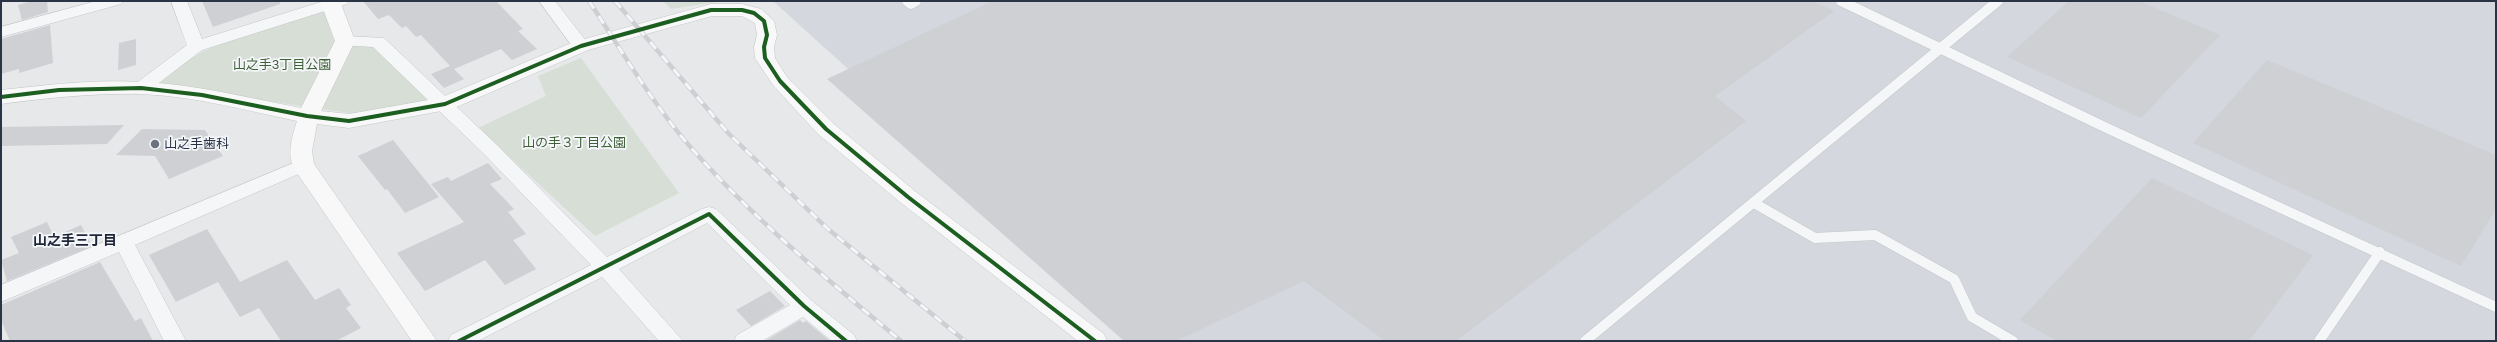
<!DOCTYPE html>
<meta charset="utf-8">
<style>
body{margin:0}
#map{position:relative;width:2497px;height:342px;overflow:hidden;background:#e6e8ea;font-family:Karla,sans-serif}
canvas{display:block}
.frame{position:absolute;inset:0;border:2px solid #2b3445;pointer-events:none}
</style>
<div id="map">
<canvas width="2497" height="342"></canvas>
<div class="frame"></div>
</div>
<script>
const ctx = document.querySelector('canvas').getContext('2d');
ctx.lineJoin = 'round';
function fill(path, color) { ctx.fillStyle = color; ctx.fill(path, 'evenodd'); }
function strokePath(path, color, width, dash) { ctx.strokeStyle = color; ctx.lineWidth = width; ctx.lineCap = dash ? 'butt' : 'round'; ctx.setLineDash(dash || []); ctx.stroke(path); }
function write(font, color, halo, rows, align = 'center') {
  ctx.font = font + ' Karla,"Noto Sans JP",sans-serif'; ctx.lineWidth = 3.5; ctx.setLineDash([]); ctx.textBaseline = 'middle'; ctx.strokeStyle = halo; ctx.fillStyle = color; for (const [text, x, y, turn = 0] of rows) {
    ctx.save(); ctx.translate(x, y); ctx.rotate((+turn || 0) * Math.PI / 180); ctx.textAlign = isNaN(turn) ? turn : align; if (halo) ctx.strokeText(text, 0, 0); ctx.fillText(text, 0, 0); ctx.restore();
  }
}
fill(new Path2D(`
 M 773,1 L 2496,1 L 2496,341 L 1149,341 Z`), '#d4d7dd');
fill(new Path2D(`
 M 663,1 L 723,1 L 671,9 Z
 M 327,10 L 338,43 L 372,46 L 431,102 L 356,114 L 157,85 C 195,42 273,27 327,10 Z
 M 581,58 L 679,193 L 595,236 L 478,128 L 546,96 L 538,76 Z`), '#d6ded6');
fill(new Path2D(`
 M 32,1 L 47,1 L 48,12 L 22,20 L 18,5 Z
 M 202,1 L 280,1 L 280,4 L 213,27 Z
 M 363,1 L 496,1 L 523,29 L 518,31 L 537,49 L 512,60 L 501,49 L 454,69 L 464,79 L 444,88 L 431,74 L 450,66 L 421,35 L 416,37 L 406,26 L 402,28 L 389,15 L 378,19 Z
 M 993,1 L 1812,1 L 1834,11 L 1715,96 L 1746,121 L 1456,341 L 1385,341 L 1304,281 L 1176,341 L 1124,341 L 827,79 Z
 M 2069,1 L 2139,1 L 2220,35 L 2141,118 L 2007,57 Z
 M 50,25 L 53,63 L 19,73 L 19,69 L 1,74 L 1,39 Z
 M 136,39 L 136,65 L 118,70 L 119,43 Z
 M 2267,60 L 2496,155 L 2496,209 L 2461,266 L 2193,143 Z
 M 124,125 L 107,144 L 1,146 L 1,127 Z
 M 142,129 L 205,130 L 223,156 L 169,179 L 155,156 L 116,155 Z
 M 393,140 L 439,197 L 405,213 L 387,189 L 385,190 L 358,156 Z
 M 488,163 L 502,179 L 490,184 L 514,209 L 508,212 L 526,234 L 513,240 L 536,269 L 505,285 L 485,260 L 425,291 L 397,253 L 464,222 L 431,184 L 448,177 L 451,181 Z
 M 2152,178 L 2313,255 L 2249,341 L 2057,341 L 2020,320 Z
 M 47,222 L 54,237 L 81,225 L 92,246 L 7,281 L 1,260 L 19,253 L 11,237 Z
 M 207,229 L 240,282 L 287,260 L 315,300 L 339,288 L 351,305 L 346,308 L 361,328 L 336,341 L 281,341 L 259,308 L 240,317 L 218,282 L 176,302 L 149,255 Z
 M 100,262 L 135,321 L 141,318 L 153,341 L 10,341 L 1,320 L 1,305 Z
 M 770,291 L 785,306 L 751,326 L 736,310 Z
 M 800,320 L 803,323 L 806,321 L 830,341 L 765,341 Z`), '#ced0d3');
const lane = new Path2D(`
 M 907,1 L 911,4 L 916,1
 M 1841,1 L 2111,130 L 2496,307
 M 1754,203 L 1815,238 L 1875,235 L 1954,279 L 1972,317 L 2013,341
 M 1585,341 L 1998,1
 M 2319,341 L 2380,252`);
const street = new Path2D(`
 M 96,1 L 123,1 L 121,4 L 1,37 L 1,27 Z
 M 171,1 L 187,1 L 202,39 L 324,1 L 349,1 L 347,4 L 202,50 L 147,92 L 135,92 L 132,88 L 135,84 L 187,45 Z
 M 539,1 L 555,1 L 590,46 L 587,50 L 575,50 Z
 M 345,36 L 384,38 L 498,146 L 607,257 L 702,209 L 709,207 L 716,209 L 811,300 L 854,335 L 857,341 L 832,341 L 803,317 L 762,341 L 734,341 L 737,335 L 790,305 L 707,223 L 619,269 L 683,341 L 659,341 L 602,277 L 478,341 L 448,341 L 451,335 L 591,265 L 485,155 L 373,47 L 339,45 L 336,41 L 339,37 Z
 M 303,159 L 310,161 L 312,165 L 310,169 L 135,245 L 186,341 L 164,341 L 119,252 L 1,302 L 1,285 Z`);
const secondary = new Path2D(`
 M 320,1 L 340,1 L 355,41 L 321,111 L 349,114 L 440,98 L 574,42 L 711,4 L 742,4 L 761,9 L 774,21 L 777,35 L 774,47 L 775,58 L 787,77 L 834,124 L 916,192 L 1104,334 L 1107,341 L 1078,341 L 900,202 L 818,134 L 773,85 L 755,58 L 754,47 L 757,35 L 755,23 L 742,16 L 712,16 L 588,50 L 452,109 L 349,128 L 317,124 L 312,151 L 314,164 L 437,341 L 412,341 L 295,170 C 286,156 292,136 297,121 C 245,110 193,96 141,94 C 94,93 47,98 1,104 L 1,90 C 47,85 95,79 141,82 C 195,84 248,98 301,108 L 335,41 Z`);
strokePath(lane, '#c4c6c8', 11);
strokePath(street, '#c4c6c8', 1);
strokePath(secondary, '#c4c6c8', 1);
strokePath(lane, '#f5f6f7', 10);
fill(street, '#f5f6f7');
fill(secondary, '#f8f8f8');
const rail = new Path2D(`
 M 589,1 C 622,51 653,105 693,150 C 756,221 829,281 901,341
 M 615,1 L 729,134 L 828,229 L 965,341`);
strokePath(rail, '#cecfd2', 4.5);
strokePath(rail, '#f4f6f9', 3, [9]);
strokePath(new Path2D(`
 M 1,97 L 59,90 L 141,88 L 202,95 L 307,116 L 349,121 L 445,104 L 581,46 L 711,10 L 742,10 L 754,13 L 764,21 L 767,35 L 764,47 L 765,58 L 780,81 L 826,129 L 908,197 L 1095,341
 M 459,341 L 709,214 L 804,306 L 846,341`), '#1b5e20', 4);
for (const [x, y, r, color] of [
 [155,144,5,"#6c737f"]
]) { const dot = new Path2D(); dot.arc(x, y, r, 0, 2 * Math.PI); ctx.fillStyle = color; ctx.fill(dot); strokePath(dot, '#f4f6f9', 1.5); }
write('13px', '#3f6138', '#f4f6f9', [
 ["山之手3丁目公園",282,65],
 ["山の手３丁目公園",574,143]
]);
write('13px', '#2b3445', '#f4f6f9', [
 ["山之手歯科",164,144]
], 'left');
write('bold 14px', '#1d2536', '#f4f6f9', [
 ["山之手三丁目",75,241]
]);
</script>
